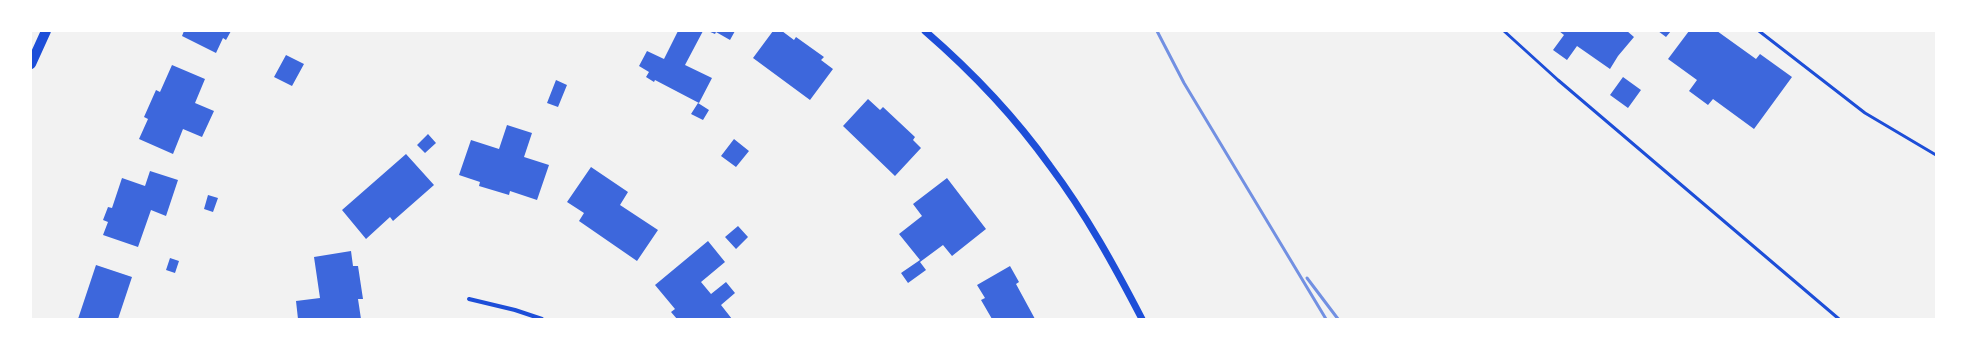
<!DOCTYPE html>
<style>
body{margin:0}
#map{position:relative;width:1967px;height:350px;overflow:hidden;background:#f2f2f2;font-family:"Space Grotesk",sans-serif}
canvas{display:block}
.frame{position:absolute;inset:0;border:32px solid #fff;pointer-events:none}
</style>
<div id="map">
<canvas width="1967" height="350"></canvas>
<div class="frame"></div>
</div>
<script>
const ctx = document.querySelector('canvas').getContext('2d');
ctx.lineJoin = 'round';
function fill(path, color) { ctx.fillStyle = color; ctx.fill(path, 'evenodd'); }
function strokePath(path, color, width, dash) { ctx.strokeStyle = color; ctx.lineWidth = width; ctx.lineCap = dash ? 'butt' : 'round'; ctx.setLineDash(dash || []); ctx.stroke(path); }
fill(new Path2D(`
 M 184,31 L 231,31 L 226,40 L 223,38 L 216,53 L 182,36 Z
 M 678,31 L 703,31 L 685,65 L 712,78 L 699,103 L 655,80 L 654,82 L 646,77 L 649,72 L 639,66 L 647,51 L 664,59 Z
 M 708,31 L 735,31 L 730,40 L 716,32 L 715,34 Z
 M 773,31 L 782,31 L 794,40 L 796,37 L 824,57 L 821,60 L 833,69 L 810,100 L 753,58 Z
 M 1559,31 L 1627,31 L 1634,37 L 1618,56 L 1610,69 L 1577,46 L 1567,60 L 1553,50 L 1564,35 Z
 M 1658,31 L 1671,31 L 1666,37 Z
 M 1689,31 L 1717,31 L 1756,59 L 1760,54 L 1792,77 L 1754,129 L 1713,99 L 1708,105 L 1689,91 L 1697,80 L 1668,59 Z
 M 286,55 L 304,64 L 292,86 L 274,77 Z
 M 172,65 L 205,79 L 195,103 L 214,111 L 202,137 L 183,129 L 173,154 L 139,139 L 148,119 L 144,117 L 156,90 L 160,92 Z
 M 1623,77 L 1641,90 L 1628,108 L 1610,95 Z
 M 556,80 L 567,85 L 558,107 L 547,103 Z
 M 868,99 L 880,110 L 883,107 L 915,137 L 913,140 L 921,148 L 895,176 L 843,126 Z
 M 698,103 L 709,110 L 703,120 L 691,114 Z
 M 507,125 L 532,133 L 524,157 L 549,165 L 537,200 L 510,191 L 509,195 L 479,186 L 480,182 L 459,175 L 471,140 L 499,149 Z
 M 428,134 L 436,143 L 425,153 L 417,145 Z
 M 734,139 L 749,151 L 736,167 L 721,156 Z
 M 406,154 L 434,185 L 393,221 L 390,217 L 366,239 L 342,210 Z
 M 591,167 L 628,192 L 620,205 L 658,230 L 637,261 L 579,221 L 584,213 L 567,202 Z
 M 150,171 L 178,180 L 166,216 L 151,210 L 138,247 L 103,235 L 108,222 L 103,220 L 108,207 L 112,208 L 122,178 L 145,186 Z
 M 947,178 L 986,229 L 952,256 L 943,245 L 920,262 L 926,270 L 908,283 L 901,273 L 920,260 L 899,234 L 922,216 L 913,204 Z
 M 208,195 L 218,198 L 213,212 L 204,209 Z
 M 738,226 L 748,237 L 736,249 L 725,237 Z
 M 708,241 L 725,262 L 701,282 L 711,294 L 726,282 L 735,293 L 721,305 L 732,319 L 677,319 L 671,312 L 675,309 L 655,285 Z
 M 351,251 L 353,266 L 358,266 L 363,299 L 358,299 L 361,319 L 298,319 L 296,301 L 320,298 L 314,257 Z
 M 170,258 L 179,261 L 175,273 L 166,270 Z
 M 96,265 L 132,277 L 118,319 L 78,319 Z
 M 1010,266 L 1019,282 L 1016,284 L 1035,319 L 992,319 L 981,300 L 985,298 L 977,285 Z`), '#3d67dc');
strokePath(new Path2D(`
 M 1504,31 L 1558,80 L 1839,319
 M 1759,31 L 1865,113 L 1936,155`), '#1d4ed8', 3);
strokePath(new Path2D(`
 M 469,299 L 515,310 L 542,319`), '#1d4ed8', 4);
strokePath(new Path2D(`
 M 925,31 C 970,70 1015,117 1050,166 C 1086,214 1115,267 1142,319`), '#1d4ed8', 7);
strokePath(new Path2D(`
 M 31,64 L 46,31`), '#1d4ed8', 10);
strokePath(new Path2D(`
 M 1157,31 L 1184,83 L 1326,319
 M 1307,278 L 1338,319`), '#7290e2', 3);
</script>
